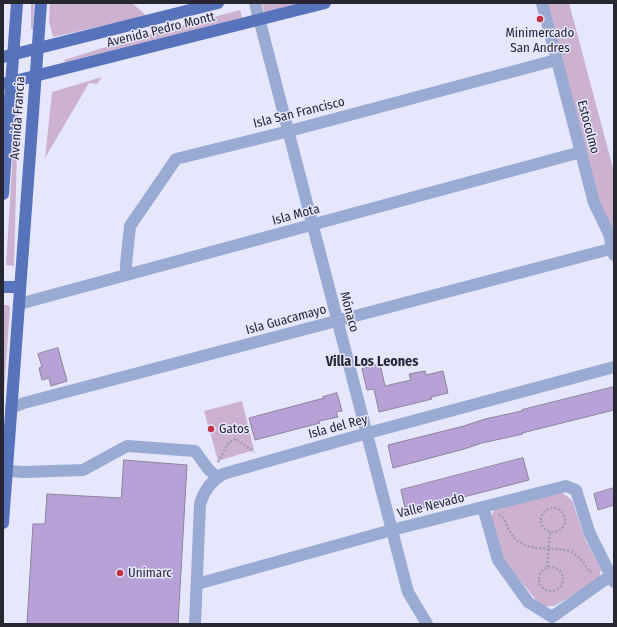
<!DOCTYPE html>
<meta charset="utf-8">
<style>
body{margin:0}
#map{position:relative;width:617px;height:627px;overflow:hidden;background:#e6e7fd;font-family:"Fira Sans Condensed",sans-serif}
canvas{display:block}
.frame{position:absolute;inset:0;border:4px solid #272732;pointer-events:none}
</style>
<div id="map">
<canvas width="617" height="627"></canvas>
<div class="frame"></div>
</div>
<script>
const ctx = document.querySelector('canvas').getContext('2d');
ctx.lineJoin = 'round';
function fill(path, color) { ctx.fillStyle = color; ctx.fill(path, 'evenodd'); }
function strokePath(path, color, width, dash) { ctx.strokeStyle = color; ctx.lineWidth = width; ctx.lineCap = dash ? 'butt' : 'round'; ctx.setLineDash(dash || []); ctx.stroke(path); }
function write(font, color, halo, rows, align = 'center') {
  ctx.font = font + ' "Fira Sans Condensed",sans-serif'; ctx.lineWidth = 3; ctx.setLineDash([]); ctx.textBaseline = 'middle'; ctx.strokeStyle = halo; ctx.fillStyle = color; for (const [text, x, y, turn = 0] of rows) {
    ctx.save(); ctx.translate(x, y); ctx.rotate((+turn || 0) * Math.PI / 180); ctx.textAlign = isNaN(turn) ? turn : align; if (halo) ctx.strokeText(text, 0, 0); ctx.fillText(text, 0, 0); ctx.restore();
  }
}
fill(new Path2D(`
 M 31,3 L 34,3 L 33,30 L 31,29 Z
 M 50,3 L 132,3 L 147,16 L 53,37 L 49,22 Z
 M 262,3 L 306,3 L 265,14 Z
 M 546,3 L 569,3 L 614,172 L 614,231 L 605,233 Z
 M 240,10 L 242,18 L 65,62 L 64,60 L 135,38 Z
 M 102,77 L 97,84 L 89,83 L 45,158 L 52,92 Z
 M 16,102 L 19,102 C 16,157 16,212 14,266 L 6,265 Z
 M 4,305 L 8,305 L 10,307 L 3,407 Z
 M 242,401 L 254,450 L 218,461 L 204,411 Z
 M 561,492 L 572,500 L 586,541 L 601,569 L 599,580 L 554,606 L 544,606 L 537,601 L 504,561 L 491,517 L 494,509 Z`), '#cdb2d0');
const building = new Path2D(`
 M 58,348 L 67,381 L 51,386 L 49,378 L 42,380 L 39,368 L 42,367 L 38,354 Z
 M 380,364 L 385,386 L 411,380 L 409,374 L 425,371 L 426,375 L 443,371 L 448,393 L 431,397 L 432,399 L 379,412 L 374,389 L 367,390 L 362,369 Z
 M 614,387 L 614,410 L 522,433 L 523,434 L 482,443 L 464,449 L 393,468 L 388,445 L 464,426 L 485,419 L 522,411 L 522,410 Z
 M 337,393 L 342,411 L 336,412 L 338,417 L 319,421 L 320,423 L 255,440 L 249,418 L 324,398 L 323,397 Z
 M 523,458 L 529,480 L 406,512 L 401,490 Z
 M 124,460 L 187,465 L 178,624 L 27,624 L 33,524 L 45,524 L 47,494 L 121,498 Z
 M 614,488 L 614,505 L 598,510 L 594,494 Z`);
fill(building, '#b8a1d6');
strokePath(building, '#8c829b', 1);
strokePath(new Path2D(`
 M 218,462 L 229,442 L 236,439 L 254,452
 M541 520a12 12 0 1 1 24 0a12 12 0 1 1-24 0Z
 M 499,515 L 504,518 C 513,544 524,548 551,549 C 559,549 566,549 573,553 C 580,557 585,564 589,571 L 593,572
 M539 579a12 12 0 1 1 24 0a12 12 0 1 1-24 0Z
 M 547,567 L 550,533`), '#9d9daf', 2.5, [2, 2]);
strokePath(new Path2D(`
 M 255,3 L 408,592 L 427,624
 M 542,3 L 594,203 L 609,234 L 614,255
 M 126,275 L 126,264 L 130,226 L 176,159 L 297,129 L 556,60
 M 19,304 L 581,152
 M 11,408 L 24,403 L 614,248
 M 7,471 L 24,472 L 83,470 L 127,446 L 195,451 L 209,470 L 217,477
 M 483,507 L 498,560 L 528,602 L 552,617 L 610,576
 M 197,584 L 392,530 L 566,486 L 576,490 L 590,534 L 614,582
 M 195,624 L 200,504 C 204,490 211,481 223,474 L 353,437 L 614,367`), '#99aad3', 12);
strokePath(new Path2D(`
 M 3,57 L 218,3
 M 3,84 L 325,3
 M 3,194 L 17,3
 M 3,287 L 20,287
 M 3,523 L 41,3`), '#5673bc', 12);
for (const [x, y, r, color] of [
 [540,19,4,"#c13140"],
 [211,429,4,"#c13140"],
 [120,573,4,"#c13140"]
]) { const dot = new Path2D(); dot.arc(x, y, r, 0, 2 * Math.PI); ctx.fillStyle = color; ctx.fill(dot); strokePath(dot, '#e6e7fd', 1.5); }
write('13px', '#272732', '#e6e7fd', [
 ["Avenida Pedro Montt",161,30,-14],
 ["Isla San Francisco",299,113,-14],
 ["Avenida Francia",18,118,-86],
 ["Estocolmo",588,127,75],
 ["Isla Mota",296,215,-15],
 ["Mónaco",349,312,75],
 ["Isla Guacamayo",286,320,-15],
 ["Isla del Rey",338,427,-15],
 ["Valle Nevado",431,506,-14]
]);
write('13px', '#272732', '#e6e7fd', [
 ["Minimercado",540,33,"center"],
 ["San Andres",540,48,"center"],
 ["Gatos",219,429],
 ["Unimarc",128,573]
], 'left');
write('bold 14px', '#272732', '#e6e7fd', [
 ["Villa Los Leones",372,362]
]);
</script>
